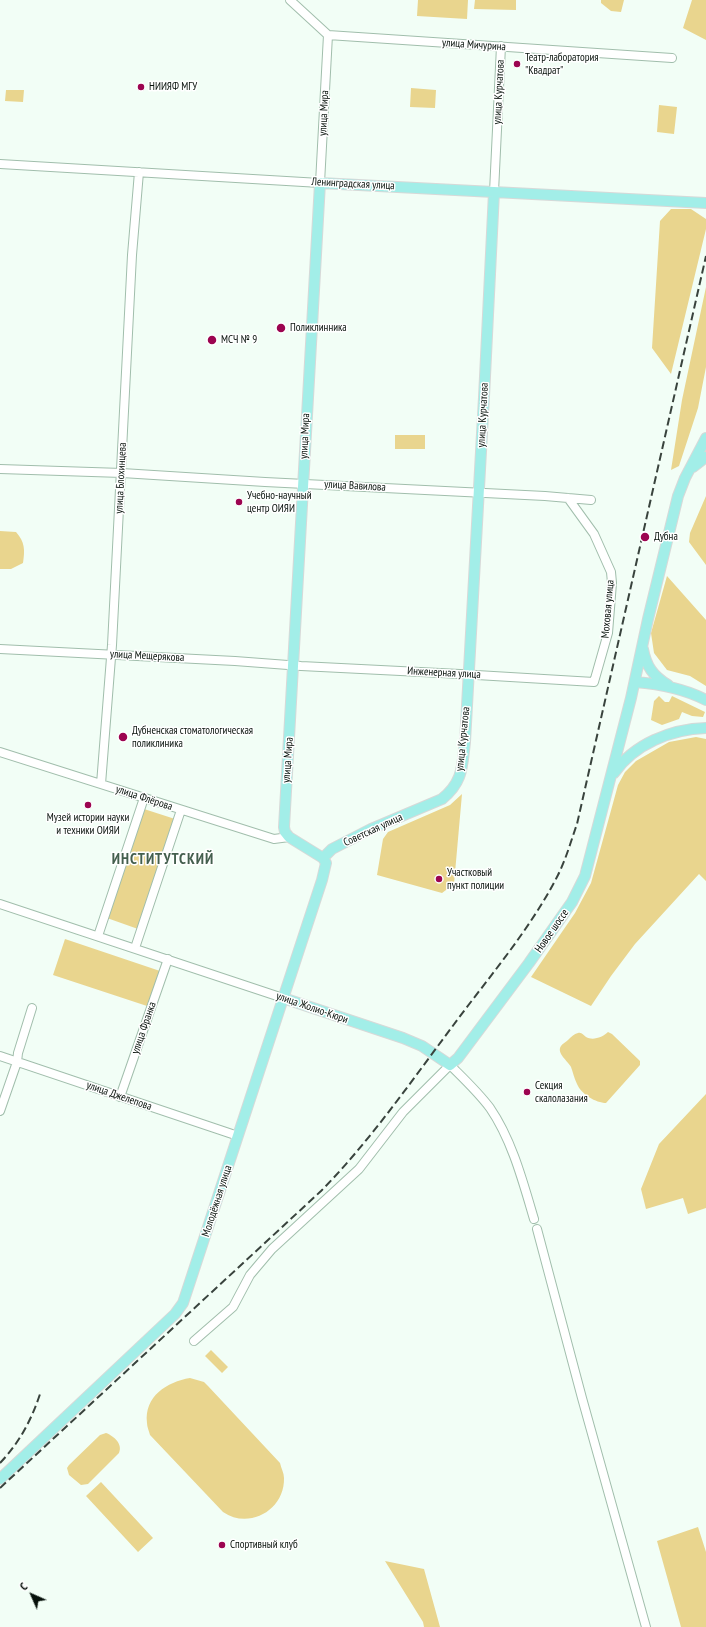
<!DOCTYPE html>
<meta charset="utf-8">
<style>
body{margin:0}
#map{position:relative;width:706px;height:1627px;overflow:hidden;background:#f2fef6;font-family:"PT Sans Narrow",sans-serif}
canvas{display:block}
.north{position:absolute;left:12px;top:1575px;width:40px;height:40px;-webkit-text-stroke:3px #fff;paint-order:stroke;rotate:315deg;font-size:11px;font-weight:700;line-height:16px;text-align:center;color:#07110b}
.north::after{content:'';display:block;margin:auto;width:14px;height:18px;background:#07110b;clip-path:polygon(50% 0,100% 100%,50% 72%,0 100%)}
</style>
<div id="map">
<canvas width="706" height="1627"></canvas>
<div class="north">С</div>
</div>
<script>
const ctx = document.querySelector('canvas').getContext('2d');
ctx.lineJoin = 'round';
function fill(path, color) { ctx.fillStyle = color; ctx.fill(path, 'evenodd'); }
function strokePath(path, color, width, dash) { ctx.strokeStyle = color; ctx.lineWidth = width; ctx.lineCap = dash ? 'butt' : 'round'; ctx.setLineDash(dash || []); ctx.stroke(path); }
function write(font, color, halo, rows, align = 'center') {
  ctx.font = font + ' "PT Sans Narrow",sans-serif'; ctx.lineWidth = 3; ctx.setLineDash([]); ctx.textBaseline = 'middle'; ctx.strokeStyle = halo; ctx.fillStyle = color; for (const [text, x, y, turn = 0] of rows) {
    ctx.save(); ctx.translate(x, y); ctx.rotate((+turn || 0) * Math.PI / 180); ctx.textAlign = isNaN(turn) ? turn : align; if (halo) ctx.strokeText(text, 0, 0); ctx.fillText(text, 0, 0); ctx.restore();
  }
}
fill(new Path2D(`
 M 418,0 L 468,0 L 467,19 L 417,16 Z
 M 475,0 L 516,0 L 516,10 L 474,9 Z
 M 601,0 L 624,0 L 621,12 L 611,11 L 601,3 Z
 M 692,0 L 706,0 L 706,40 L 683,28 Z
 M 411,88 L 436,90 L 435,108 L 410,107 Z
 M 6,90 L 24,90 L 23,102 L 5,101 Z
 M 659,105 L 677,107 L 674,134 L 657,132 Z
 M 671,209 L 691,209 L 706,219 L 706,229 L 671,374 L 652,348 L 660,221 Z
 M 706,287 L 706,367 L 698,408 L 679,466 L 671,470 L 682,400 Z
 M 395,435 L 425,435 L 425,449 L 395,449 Z
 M 706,496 L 706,565 L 689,542 L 690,533 Z
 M 0,531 L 16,532 C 25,542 25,550 23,563 L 11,569 L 0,569 Z
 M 667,576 L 706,620 L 706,686 L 690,676 L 667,670 L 654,653 L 651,633 Z
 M 659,696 L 665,702 L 669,702 L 672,696 L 705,712 L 703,717 L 692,716 L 682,712 L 679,719 L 662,725 L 651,720 L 654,701 Z
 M 696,737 L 706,739 L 706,881 L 699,874 L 635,944 L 611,976 L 591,1006 L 531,977 L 575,913 L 591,883 L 618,785 L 625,772 L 636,761 L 669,742 Z
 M 462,794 L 454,884 L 442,893 L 377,875 L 383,839 L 388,832 L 450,805 Z
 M 144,809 L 175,819 L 138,929 L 107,918 Z
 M 65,939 L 160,971 L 147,1006 L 53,975 Z
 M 608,1032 L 612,1034 L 640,1061 L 640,1065 L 606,1103 C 596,1103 581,1094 577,1084 C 574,1078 573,1072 571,1067 C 568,1061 556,1053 561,1046 C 562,1044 566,1042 568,1040 C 571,1037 574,1034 578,1033 C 582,1032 583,1035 586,1037 C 593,1041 603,1037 608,1032 Z
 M 706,1094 L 706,1208 L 688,1214 L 683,1198 L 646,1209 L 641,1189 L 659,1144 Z
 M 211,1350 L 228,1367 L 222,1373 L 205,1356 Z
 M 190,1378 L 204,1382 L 208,1386 L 280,1463 C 281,1468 284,1473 284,1478 C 285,1510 249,1530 223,1512 L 150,1435 C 149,1431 147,1427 147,1423 C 144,1396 167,1382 190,1378 Z
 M 106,1433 C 114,1436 123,1444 119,1453 L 88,1484 L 81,1485 L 69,1475 L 67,1468 L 69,1465 L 100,1435 Z
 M 101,1482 L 153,1538 L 138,1552 L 86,1496 Z
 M 698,1527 L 706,1552 L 706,1627 L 681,1627 L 657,1541 Z
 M 385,1561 L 424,1569 L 440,1627 L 424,1627 L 423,1622 Z`), '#e9d58e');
const minor = new Path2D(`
 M 290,0 L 328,35 L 672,58
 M 0,164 L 320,183 L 328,35
 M 494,192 L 501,46
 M 0,469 L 122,473 L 265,482 L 545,496 L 591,500
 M 0,649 L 235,661 L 301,666 L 460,674 L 594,682 L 608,633 L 612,583 L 611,572 L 594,534 L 568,498
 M 0,752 L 274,839 L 289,837
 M 101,784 L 112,645 L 132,255 L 139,172
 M 0,904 L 283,998
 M 98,936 L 144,798
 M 135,948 L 181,810
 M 0,1056 L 238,1136
 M 120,1097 L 168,959
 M 0,1111 L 17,1062 L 18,1053 L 32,1008
 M 537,1229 L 582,1398 L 646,1627
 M 194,1341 L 233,1307 L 250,1275 L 272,1249 L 359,1169 L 403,1112 L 450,1065 C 464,1079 478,1092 490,1108 C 512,1140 523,1182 534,1219`);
const major = new Path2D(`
 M 693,467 L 706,457
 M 643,649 C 646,666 653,676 668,685
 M 635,682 C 660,684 683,688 706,700
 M 614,773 C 634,744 671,729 706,728
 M 323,858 L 289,837 L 285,832 L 284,827 L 320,183 L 706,203
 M 323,858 L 332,849 L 371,829 L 442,799 C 463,782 462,767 465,742 L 484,397 L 494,192
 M 283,998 L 403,1038 L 422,1046 L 450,1065 L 458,1058 L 529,963 L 572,902 L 585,876 L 631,698 L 648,619 L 678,496 L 685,478 L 706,438
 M 0,1479 L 175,1314 L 183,1303 L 322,880 L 326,863 L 323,858`);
strokePath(minor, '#a1beac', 10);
strokePath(major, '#d7d9d8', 12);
strokePath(minor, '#fff', 8);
strokePath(major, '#a2eee8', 10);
strokePath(new Path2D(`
 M 0,1463 C 20,1442 32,1419 41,1391
 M 0,1488 L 321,1191 C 370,1141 410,1083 452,1027 C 488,978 530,930 558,875 C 566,859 571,841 577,824 L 706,256`), '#39433d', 2, [8, 4]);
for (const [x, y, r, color] of [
 [517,64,4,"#9c0450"],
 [141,87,4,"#9c0450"],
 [281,328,5,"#9c0450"],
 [212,340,5,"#9c0450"],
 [239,502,4,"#9c0450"],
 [645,537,5,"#9c0450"],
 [123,737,5,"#9c0450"],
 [88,805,4,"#9c0450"],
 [439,879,4,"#9c0450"],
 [527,1092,4,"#9c0450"],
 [222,1545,4,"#9c0450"]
]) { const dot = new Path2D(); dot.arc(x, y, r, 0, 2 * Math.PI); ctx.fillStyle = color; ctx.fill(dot); strokePath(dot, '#fff', 1.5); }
write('11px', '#07110b', '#fff', [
 ["улица Мичурина",474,45,4],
 ["улица Курчатова",499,92,-87],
 ["улица Мира",324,113,-87],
 ["Ленинградская улица",353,184,3],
 ["улица Курчатова",483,415,-87],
 ["улица Мира",305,436,-87],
 ["улица Блохинцева",121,478,-87],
 ["улица Вавилова",355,486,3],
 ["Моховая улица",608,609,-85],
 ["улица Мещерякова",147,656,3],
 ["Инженерная улица",444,673,3],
 ["улица Курчатова",463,739,-84],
 ["улица Мира",288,760,-86],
 ["улица Флёрова",144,798,18],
 ["Советская улица",373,830,-25],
 ["Новое шоссе",552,931,-55],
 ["улица Жолио-Кюри",312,1008,19],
 ["улица Франка",144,1028,-71],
 ["улица Джелепова",119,1096,19],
 ["Молодёжная улица",217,1201,-72]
]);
write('11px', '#07110b', '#fff', [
 ["Театр-лаборатория",525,58],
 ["\"Квадрат\"",525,71],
 ["НИИЯФ МГУ",149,87],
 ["Поликлинника",290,328],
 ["МСЧ № 9",221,340],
 ["Учебно-научный",247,496],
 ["центр ОИЯИ",247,509],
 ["Дубна",654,537],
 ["Дубненская стоматологическая",132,731],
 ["поликлиника",132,744],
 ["Музей истории науки",88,818,"center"],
 ["и техники ОИЯИ",88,831,"center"],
 ["Участковый",447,873],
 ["пункт полиции",447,886],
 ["Секция",535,1086],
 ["скалолазания",535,1099],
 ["Спортивный клуб",230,1545]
], 'left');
ctx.letterSpacing = '1px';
write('bold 15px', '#445f4e', '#fff', [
 ["ИНСТИТУТСКИЙ",163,860]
]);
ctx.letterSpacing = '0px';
</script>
